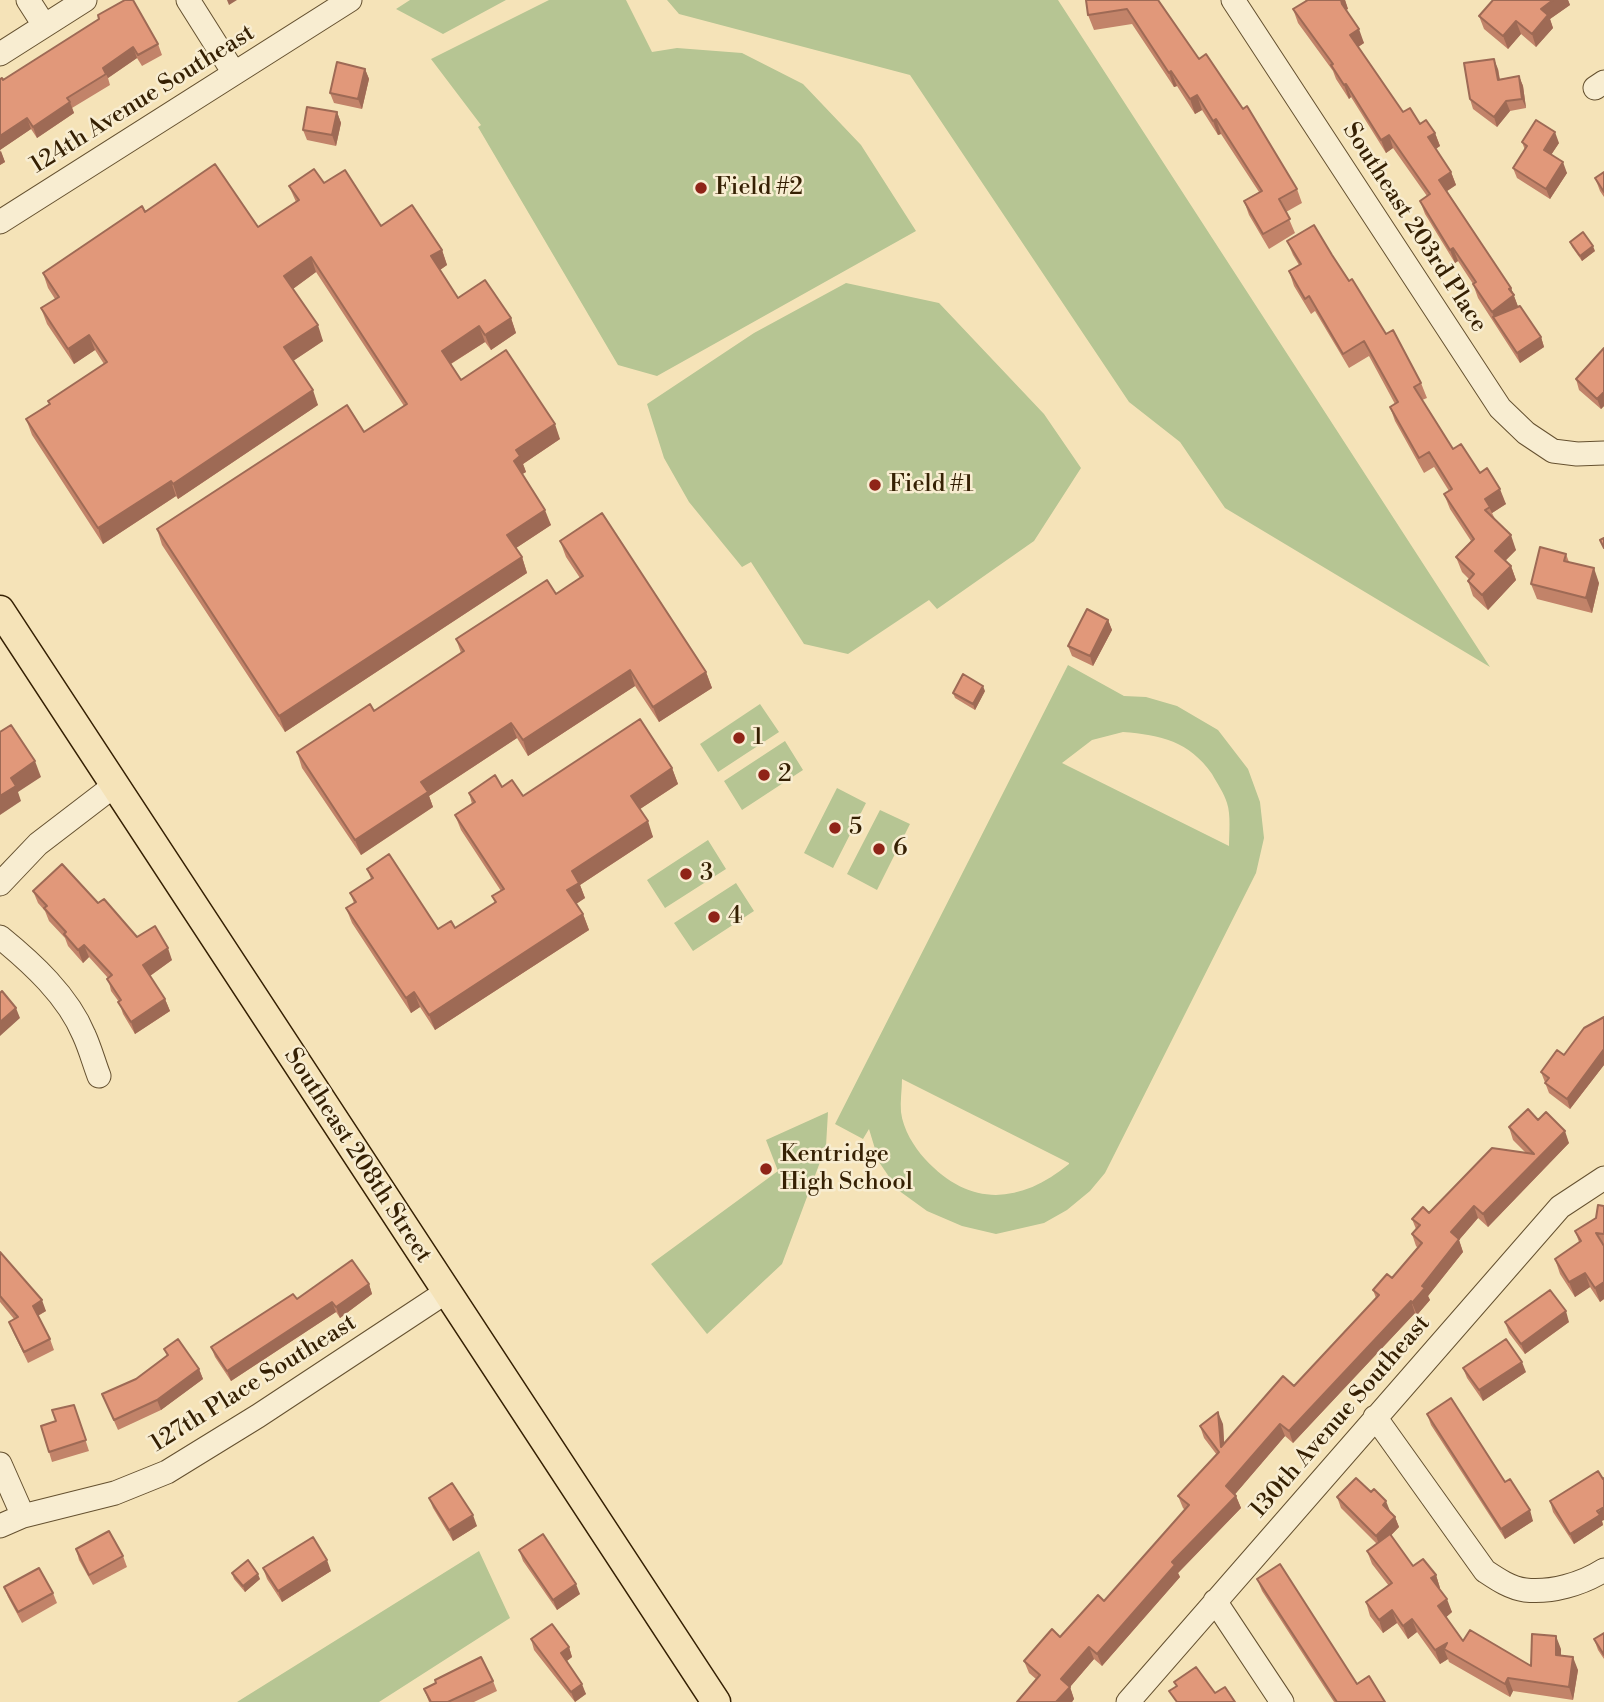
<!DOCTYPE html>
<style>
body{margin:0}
canvas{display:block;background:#f5e3b8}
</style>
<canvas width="1604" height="1702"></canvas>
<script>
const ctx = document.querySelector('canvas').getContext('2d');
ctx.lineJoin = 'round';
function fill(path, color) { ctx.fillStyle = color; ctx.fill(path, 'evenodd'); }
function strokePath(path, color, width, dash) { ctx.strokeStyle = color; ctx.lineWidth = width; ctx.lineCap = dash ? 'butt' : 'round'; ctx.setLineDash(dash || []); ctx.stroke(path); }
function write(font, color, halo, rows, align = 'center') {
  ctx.font = font + ' "Libre Bodoni",serif'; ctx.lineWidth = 5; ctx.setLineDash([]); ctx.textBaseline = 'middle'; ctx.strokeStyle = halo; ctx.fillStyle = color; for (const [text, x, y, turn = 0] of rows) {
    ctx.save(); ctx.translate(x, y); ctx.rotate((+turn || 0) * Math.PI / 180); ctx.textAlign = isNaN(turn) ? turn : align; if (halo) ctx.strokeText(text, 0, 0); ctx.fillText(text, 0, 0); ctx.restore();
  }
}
fill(new Path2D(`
 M 410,0 L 506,0 L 443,34 L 396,9 Z
 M 549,0 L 626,0 L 652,52 L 677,48 L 742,53 L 803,84 L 861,145 L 916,231 L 657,376 L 618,365 L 478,127 L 481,125 L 431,59 Z
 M 667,0 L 1058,0 L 1490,667 L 1225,508 L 1180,442 L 1129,402 L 910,75 L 679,14 Z
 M 846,283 L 939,303 L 1044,414 L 1081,468 L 1034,541 L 937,609 L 929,600 L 848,654 L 804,644 L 751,562 L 742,567 L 689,502 L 664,458 L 647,404 L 754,333 Z
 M 1068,665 L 1124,696 L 1146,697 L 1177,706 L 1218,730 L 1248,769 L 1260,802 L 1264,838 L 1256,873 L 1105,1173 L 1090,1191 L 1067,1210 L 1044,1223 L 996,1234 L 962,1226 L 927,1211 L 898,1190 L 879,1162 L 869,1129 L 863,1139 L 835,1124 ZM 1123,732 C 1161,735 1189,741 1212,774 C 1217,783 1224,793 1227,803 C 1231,815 1229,833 1229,846 L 1062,763 L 1092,740 ZM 902,1079 L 1069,1163 L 1069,1164 C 1020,1204 970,1208 925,1159 C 914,1147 903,1129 901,1112 C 900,1101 902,1090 902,1079 Z
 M 760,704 L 779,732 L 718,772 L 700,744 Z
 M 785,741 L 803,770 L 742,810 L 724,781 Z
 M 837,788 L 866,803 L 833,868 L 804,853 Z
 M 880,810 L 910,824 L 877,890 L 847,874 Z
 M 708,840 L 726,869 L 665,908 L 647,880 Z
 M 736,883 L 754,911 L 693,951 L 674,923 Z
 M 828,1112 L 826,1146 L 782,1264 L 707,1334 L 651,1264 L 778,1171 L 766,1140 Z
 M 479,1551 L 510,1618 L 379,1702 L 237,1702 Z`), '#b6c593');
const minor = new Path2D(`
 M 28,0 L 44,25
 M 188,0 L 234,73
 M 1233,0 L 1500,408 L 1526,433 L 1553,451 L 1577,454 L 1604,453
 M 0,54 L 85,0
 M 1595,88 L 1604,82
 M 0,222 L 350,0
 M 0,884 L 38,844 L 115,785
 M 0,937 C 32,963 68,996 84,1035 C 90,1048 94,1063 99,1076
 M 1375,1417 L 1485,1571 C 1497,1579 1510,1588 1525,1590 C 1551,1593 1582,1584 1604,1570
 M 0,1464 L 23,1516
 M 0,1526 L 23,1516 L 115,1493 L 167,1472 L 258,1416 L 446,1292
 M 1215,1601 L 1282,1702
 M 1128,1702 L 1560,1207 L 1604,1178`);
const major = new Path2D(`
 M 0,610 L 716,1702`);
strokePath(minor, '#655130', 25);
strokePath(major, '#352003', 31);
strokePath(minor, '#f8edd1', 23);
strokePath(major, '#f5e3b8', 28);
fill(new Path2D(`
 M 1158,0 L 1199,59 L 1297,189 L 1302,203 L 1286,212 L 1295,233 L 1269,249 L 1249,215 L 1244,201 L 1259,192 L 1221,134 L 1218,135 L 1202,110 L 1195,114 L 1177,86 L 1174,87 L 1132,24 L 1094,30 L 1088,15 Z
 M 1305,0 L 1345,0 L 1348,9 L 1346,10 L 1364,43 L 1358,47 L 1403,112 L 1435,133 L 1440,146 L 1435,149 L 1451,172 L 1456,185 L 1447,191 L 1511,288 L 1518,307 L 1541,337 L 1544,347 L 1520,363 L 1478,298 L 1473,284 L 1458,261 L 1455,263 L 1425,214 L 1420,201 L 1427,196 L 1393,148 L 1386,153 L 1351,97 L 1349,99 L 1336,79 L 1333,71 L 1298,23 L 1293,9 L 1306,1 Z
 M 1493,0 L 1568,0 L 1570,5 L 1550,19 L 1553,28 L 1536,47 L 1521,34 L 1508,49 L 1484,29 L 1479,16 Z
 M 98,15 L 158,44 L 162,55 L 142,66 L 137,58 L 108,78 L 110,85 L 72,108 L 74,113 L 37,138 L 31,129 L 0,150 L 5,162 L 0,165 L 0,79 L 3,80 L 99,19 Z
 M 365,69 L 369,79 L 362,109 L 334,103 L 330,93 Z
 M 1498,69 L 1500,79 L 1519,76 L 1523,86 L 1526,108 L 1510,111 L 1497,127 L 1473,109 L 1470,99 Z
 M 337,112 L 341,123 L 336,146 L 307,140 L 303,130 Z
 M 1522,142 L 1559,143 L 1551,155 L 1567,173 L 1550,199 L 1517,178 L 1513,168 L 1525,150 Z
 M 1604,172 L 1604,197 L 1600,191 L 1595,178 Z
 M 324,183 L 381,226 L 442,250 L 447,265 L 440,270 L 458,298 L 511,318 L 516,333 L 491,350 L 485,342 L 451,364 L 461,380 L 560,439 L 523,464 L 526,472 L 522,474 L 551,525 L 516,548 L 522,557 L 527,573 L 285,732 L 162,545 L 157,529 L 364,432 L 404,406 L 316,272 L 293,289 L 323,341 L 293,361 L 318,405 L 178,499 L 176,496 L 103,544 L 32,435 L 26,419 L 49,404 L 48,401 L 104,364 L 95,350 L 74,364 L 47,324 L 41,308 L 55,299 L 48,288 L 43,273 L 145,212 L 258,227 L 296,202 L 289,186 Z
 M 1287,241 L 1332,255 L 1386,334 L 1421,383 L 1427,398 L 1422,400 L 1453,449 L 1480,473 L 1506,504 L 1492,513 L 1495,519 L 1516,550 L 1505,561 L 1511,566 L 1516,580 L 1488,610 L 1473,596 L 1468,581 L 1469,579 L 1462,572 L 1456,557 L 1471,541 L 1450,509 L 1444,494 L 1449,491 L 1434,467 L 1424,473 L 1395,421 L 1390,407 L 1395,404 L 1369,356 L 1349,368 L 1315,311 L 1311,314 L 1294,286 L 1289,271 L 1299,265 L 1293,255 Z
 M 1570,242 L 1595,251 L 1582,261 L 1572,247 Z
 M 1604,348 L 1604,406 L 1601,409 L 1579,390 L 1576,379 Z
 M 560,541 L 706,672 L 712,688 L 659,722 L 635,686 L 528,756 L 517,738 L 429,796 L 433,807 L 361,855 L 302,768 L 297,752 L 374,711 L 461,653 L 456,639 L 556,594 L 580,578 L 566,557 Z
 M 1566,554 L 1569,562 L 1599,583 L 1592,613 L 1537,599 L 1531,584 Z
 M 1108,620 L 1112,630 L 1093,666 L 1072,656 L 1068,646 Z
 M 985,691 L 975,710 L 955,698 L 953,693 Z
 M 672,768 L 678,784 L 640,809 L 653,837 L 580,885 L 585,898 L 576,904 L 583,914 L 589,930 L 435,1030 L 420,1007 L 411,1013 L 352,923 L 346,908 L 354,903 L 350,893 L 371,879 L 367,869 L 438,929 L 455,928 L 495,903 L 492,896 L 501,891 L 461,830 L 455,815 L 472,804 L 469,793 L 502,787 L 523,796 Z
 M 33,891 L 98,903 L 137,937 L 172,960 L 150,976 L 165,999 L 170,1011 L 135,1034 L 123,1014 L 119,1002 L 111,991 L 108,978 L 89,957 L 83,963 L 68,946 L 65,938 L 49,921 L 45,911 L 38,903 Z
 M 1604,1017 L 1604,1065 L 1570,1109 L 1549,1093 L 1541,1072 L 1564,1055 Z
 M 1538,1120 L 1569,1143 L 1488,1227 L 1478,1218 L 1459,1240 L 1463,1252 L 1428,1296 L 1430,1300 L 1417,1315 L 1415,1313 L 1293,1443 L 1285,1436 L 1235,1494 L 1241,1508 L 1178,1573 L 1180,1577 L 1102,1666 L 1094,1659 L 1070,1687 L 1074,1699 L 1072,1702 L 1017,1702 L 1036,1679 L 1029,1673 L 1024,1661 L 1060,1637 L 1104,1601 L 1185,1510 L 1183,1508 L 1178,1496 L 1217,1455 L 1204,1438 L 1200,1426 L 1223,1424 L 1224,1443 L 1294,1386 L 1376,1298 L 1373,1290 L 1392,1278 L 1418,1248 L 1416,1246 L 1412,1234 L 1416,1229 L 1412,1219 L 1429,1213 L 1526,1153 L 1513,1140 L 1509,1127 Z
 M 1604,1206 L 1604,1299 L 1600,1302 L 1590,1287 L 1575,1297 L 1560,1274 L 1555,1259 L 1579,1242 L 1575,1231 L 1596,1218 Z
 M 0,1252 L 46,1311 L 38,1316 L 50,1339 L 54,1350 L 28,1363 L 13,1332 L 9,1322 L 14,1319 L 0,1302 Z
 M 369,1284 L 372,1294 L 340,1318 L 336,1312 L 231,1381 L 215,1357 L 211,1347 L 297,1299 Z
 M 1505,1322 L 1569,1322 L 1525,1354 L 1509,1333 Z
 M 164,1349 L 199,1369 L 203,1379 L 161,1410 L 118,1430 L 102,1394 L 136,1379 L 167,1356 Z
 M 1463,1368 L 1526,1372 L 1483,1401 L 1467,1378 Z
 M 74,1405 L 89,1451 L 52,1462 L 49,1452 L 56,1421 Z
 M 1427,1414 L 1505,1482 L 1533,1521 L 1505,1539 L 1431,1425 Z
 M 1371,1492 L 1395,1517 L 1399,1527 L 1391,1535 L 1413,1566 L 1436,1575 L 1440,1588 L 1439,1589 L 1452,1612 L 1446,1617 L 1463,1641 L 1531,1666 L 1561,1649 L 1561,1656 L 1578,1670 L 1573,1700 L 1513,1691 L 1510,1697 L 1449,1662 L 1448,1659 L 1440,1664 L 1417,1632 L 1408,1639 L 1397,1623 L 1383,1633 L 1370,1616 L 1366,1602 L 1389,1586 L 1372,1564 L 1367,1551 L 1377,1544 L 1341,1508 L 1337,1497 Z
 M 429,1498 L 477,1526 L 453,1541 L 433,1508 Z
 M 1550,1501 L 1602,1521 L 1603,1525 L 1574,1544 L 1553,1512 Z
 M 76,1549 L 123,1556 L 127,1567 L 93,1585 L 79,1560 Z
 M 519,1550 L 580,1594 L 557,1610 L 523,1561 Z
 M 263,1568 L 331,1571 L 282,1602 L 267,1579 Z
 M 232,1573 L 260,1579 L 245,1592 L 234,1579 Z
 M 1257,1579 L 1357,1684 L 1385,1702 L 1334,1702 L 1262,1591 Z
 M 4,1587 L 53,1593 L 57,1603 L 22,1623 L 8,1597 Z
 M 1604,1633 L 1604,1659 L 1598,1650 L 1594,1639 Z
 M 531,1639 L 569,1647 L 572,1657 L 567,1661 L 586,1694 L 575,1702 L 534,1650 Z
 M 493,1681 L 497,1691 L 474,1702 L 429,1702 L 424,1689 Z`), '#c28369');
fill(new Path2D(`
 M 227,0 L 237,0 L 229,5 Z
 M 1341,0 L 1345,0 L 1348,9 L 1345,10 Z
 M 1553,0 L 1568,0 L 1570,5 L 1550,19 L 1553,28 L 1536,47 L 1532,34 L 1541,9 Z
 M 1516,21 L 1521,34 L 1508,49 L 1503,36 Z
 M 1359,29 L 1364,43 L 1355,49 L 1350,35 Z
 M 133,47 L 137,58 L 108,78 L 103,68 Z
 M 1494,59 L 1498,69 L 1501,90 L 1498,80 Z
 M 365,69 L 369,79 L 362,109 L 358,99 Z
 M 1171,71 L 1177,86 L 1174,87 L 1169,73 Z
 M 1519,76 L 1523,86 L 1526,108 L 1522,99 Z
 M 1346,84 L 1351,97 L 1349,99 L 1344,85 Z
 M 1197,95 L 1202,110 L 1195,114 L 1190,99 Z
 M 1506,101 L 1510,111 L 1497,127 L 1494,117 Z
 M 70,102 L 74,113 L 37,138 L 33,127 Z
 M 337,112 L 341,123 L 336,146 L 332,135 Z
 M 27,118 L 31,129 L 0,150 L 0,136 Z
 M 1216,119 L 1221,134 L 1218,135 L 1213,121 Z
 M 1555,132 L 1559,143 L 1547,161 L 1544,150 Z
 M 1435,133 L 1440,146 L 1433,151 L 1428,137 Z
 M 1389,135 L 1393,148 L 1386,153 L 1381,140 Z
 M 1,151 L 5,162 L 0,165 L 0,152 Z
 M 1563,162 L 1567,173 L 1550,199 L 1546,189 Z
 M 1451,172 L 1456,185 L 1444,193 L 1439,180 Z
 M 1593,246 L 1595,251 L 1582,261 L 1580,256 Z
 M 1453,248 L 1458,261 L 1455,263 L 1450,250 Z
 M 442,250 L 447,265 L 437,272 L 431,256 Z
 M 311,257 L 316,272 L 290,291 L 284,276 Z
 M 1511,288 L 1519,309 L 1495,320 L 1492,312 Z
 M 511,318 L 516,333 L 491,350 L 485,335 Z
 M 318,325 L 323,341 L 290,363 L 284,347 Z
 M 479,326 L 485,342 L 447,366 L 442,351 Z
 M 89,335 L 95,350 L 74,364 L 68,349 Z
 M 1541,337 L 1544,347 L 1520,363 L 1517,353 Z
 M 313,390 L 318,405 L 178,499 L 173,484 Z
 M 1604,392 L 1604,406 L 1601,409 L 1597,399 Z
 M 555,424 L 560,439 L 523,464 L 526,472 L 519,476 L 514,461 L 516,450 Z
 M 171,481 L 176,496 L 103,544 L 98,528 Z
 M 1500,489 L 1506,504 L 1492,513 L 1485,499 Z
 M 545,510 L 551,525 L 513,550 L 507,535 Z
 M 1511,535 L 1516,550 L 1500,566 L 1495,551 Z
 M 522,557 L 527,573 L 285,732 L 279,716 Z
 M 1511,566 L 1516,580 L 1488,610 L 1482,595 Z
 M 1594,568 L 1599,583 L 1592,613 L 1586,598 Z
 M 1108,620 L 1112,630 L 1093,666 L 1090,656 Z
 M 630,670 L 635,686 L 528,756 L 523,740 Z
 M 706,672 L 712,688 L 659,722 L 653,707 Z
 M 983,686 L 985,691 L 975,710 L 973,704 Z
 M 511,723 L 517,738 L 429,796 L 433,807 L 361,855 L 355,840 L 421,782 Z
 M 35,761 L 41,777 L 18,792 L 21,801 L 0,815 L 0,796 L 11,778 Z
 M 672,768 L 678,784 L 637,811 L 631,796 Z
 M 648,821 L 653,837 L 580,885 L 585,898 L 573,906 L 567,890 L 572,871 Z
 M 583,914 L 589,930 L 435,1030 L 429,1015 Z
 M 84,945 L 89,957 L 83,963 L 78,950 Z
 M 168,948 L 172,960 L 147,978 L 143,965 Z
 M 414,992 L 420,1007 L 411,1013 L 406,998 Z
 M 165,999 L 170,1011 L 135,1034 L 131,1022 Z
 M 16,1008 L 20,1018 L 0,1036 L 0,1022 Z
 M 1604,1049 L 1604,1065 L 1570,1109 L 1567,1099 Z
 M 1565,1131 L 1569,1143 L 1488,1227 L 1483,1214 Z
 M 1474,1206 L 1478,1218 L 1459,1240 L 1463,1252 L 1428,1296 L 1430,1300 L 1417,1315 L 1412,1303 L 1451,1232 Z
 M 1585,1273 L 1590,1287 L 1575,1297 L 1569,1282 Z
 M 1604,1282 L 1604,1299 L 1600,1302 L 1595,1288 Z
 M 369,1284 L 372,1294 L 340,1318 L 336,1307 Z
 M 42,1300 L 46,1311 L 37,1316 L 33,1306 Z
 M 1411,1301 L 1415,1313 L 1293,1443 L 1289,1431 Z
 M 332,1302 L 336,1312 L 231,1381 L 227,1371 Z
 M 1566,1311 L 1569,1322 L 1525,1354 L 1521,1344 Z
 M 1522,1362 L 1526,1372 L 1483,1401 L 1479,1390 Z
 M 199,1369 L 203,1379 L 161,1410 L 157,1400 Z
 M 1218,1412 L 1223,1424 L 1225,1459 L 1221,1447 Z
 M 1280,1424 L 1285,1436 L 1231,1499 L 1226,1486 Z
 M 1236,1496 L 1241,1508 L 1178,1573 L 1180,1577 L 1102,1666 L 1097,1654 L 1172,1562 Z
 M 1386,1501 L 1390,1511 L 1386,1515 L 1383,1505 Z
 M 1604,1507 L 1604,1520 L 1602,1521 L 1603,1525 L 1574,1544 L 1570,1534 Z
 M 1530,1510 L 1533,1521 L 1505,1539 L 1501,1529 Z
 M 473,1515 L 477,1526 L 453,1541 L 449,1530 Z
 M 1395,1517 L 1399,1527 L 1380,1547 L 1376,1536 Z
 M 327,1560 L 331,1571 L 282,1602 L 278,1591 Z
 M 258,1574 L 260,1579 L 245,1592 L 243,1586 Z
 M 1436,1575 L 1440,1588 L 1436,1591 L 1431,1578 Z
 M 576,1584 L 580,1594 L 557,1610 L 553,1600 Z
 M 1447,1599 L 1452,1612 L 1443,1620 L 1438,1606 Z
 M 1392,1610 L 1397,1623 L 1383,1633 L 1379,1620 Z
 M 1412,1619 L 1417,1632 L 1408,1639 L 1403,1626 Z
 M 1556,1636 L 1561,1649 L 1561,1668 L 1556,1655 Z
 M 1447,1643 L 1444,1649 L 1448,1659 L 1440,1664 L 1435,1650 Z
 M 569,1647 L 572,1657 L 564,1663 L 561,1653 Z
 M 1089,1647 L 1094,1659 L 1070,1687 L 1074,1699 L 1072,1702 L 1056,1702 L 1061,1679 Z
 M 1573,1657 L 1578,1670 L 1573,1700 L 1569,1687 Z
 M 1508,1678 L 1513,1691 L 1510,1697 L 1505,1684 Z
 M 582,1684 L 586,1694 L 575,1702 L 571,1692 Z`), '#9e6a55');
const building = new Path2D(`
 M 125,0 L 133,0 L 158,44 L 138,55 L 133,47 L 103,68 L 106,74 L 67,98 L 70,102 L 33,127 L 27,118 L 0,136 L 0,79 L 2,78 L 3,80 L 99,19 L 98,15 Z
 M 1086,0 L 1158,0 L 1199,59 L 1206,54 L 1243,109 L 1247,106 L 1297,189 L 1279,199 L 1290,219 L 1263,234 L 1244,201 L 1262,191 L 1216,119 L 1213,121 L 1197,95 L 1190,99 L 1171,71 L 1169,73 L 1127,9 L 1088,15 Z
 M 1308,0 L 1341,0 L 1342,4 L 1359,29 L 1350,35 L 1403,112 L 1410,108 L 1420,124 L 1426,120 L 1435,133 L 1428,137 L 1451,172 L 1439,180 L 1511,288 L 1509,289 L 1514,295 L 1492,312 L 1473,284 L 1476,282 L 1453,248 L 1450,250 L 1420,201 L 1430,194 L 1389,135 L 1381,140 L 1346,84 L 1344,85 L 1331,65 L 1333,64 L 1293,9 Z
 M 1493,0 L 1553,0 L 1541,9 L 1548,15 L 1532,34 L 1516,21 L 1503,36 L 1479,16 Z
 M 1494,59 L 1498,80 L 1519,76 L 1522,99 L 1506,101 L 1494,117 L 1470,99 L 1464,63 Z
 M 337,62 L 365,69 L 358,99 L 330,93 Z
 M 307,107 L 337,112 L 332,135 L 303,130 Z
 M 1536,120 L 1555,132 L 1544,150 L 1563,162 L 1546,189 L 1513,168 L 1527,146 L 1522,142 Z
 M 215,164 L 258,227 L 299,200 L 289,186 L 314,169 L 324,183 L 345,170 L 381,226 L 412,205 L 442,250 L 431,256 L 458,298 L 485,280 L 511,318 L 485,335 L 479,326 L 442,351 L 461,380 L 506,350 L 555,424 L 516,450 L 520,456 L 514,461 L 545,510 L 507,535 L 522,557 L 279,716 L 157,529 L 347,405 L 364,432 L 407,404 L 311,257 L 284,276 L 318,325 L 284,347 L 313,390 L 173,484 L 171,481 L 98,528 L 26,419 L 50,404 L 48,401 L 107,362 L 89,335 L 68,349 L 41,308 L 59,297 L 43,273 L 142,206 L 145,212 Z
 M 1604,172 L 1604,192 L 1595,178 Z
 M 1314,225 L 1332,255 L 1349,281 L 1352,279 L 1386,334 L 1393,330 L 1421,383 L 1414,387 L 1453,449 L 1461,444 L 1480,473 L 1487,468 L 1500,489 L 1485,499 L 1490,507 L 1485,510 L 1511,535 L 1495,551 L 1511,566 L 1482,595 L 1468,581 L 1474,574 L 1456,557 L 1474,539 L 1444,494 L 1452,489 L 1429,452 L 1419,458 L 1390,407 L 1398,402 L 1364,341 L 1343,354 L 1309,296 L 1305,299 L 1289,271 L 1301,264 L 1287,241 Z
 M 1583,232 L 1593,246 L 1580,256 L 1570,242 Z
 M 1520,306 L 1541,337 L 1517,353 L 1493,317 Z
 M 1604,348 L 1604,392 L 1597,399 L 1576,379 Z
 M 602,513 L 706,672 L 653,707 L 630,670 L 523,740 L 511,723 L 421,782 L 428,792 L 355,840 L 297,752 L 370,704 L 374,711 L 464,651 L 456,639 L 547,580 L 556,594 L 583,576 L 560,541 Z
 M 1604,538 L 1604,548 L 1600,540 Z
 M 1540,547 L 1566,554 L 1564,561 L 1594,568 L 1586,598 L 1531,584 Z
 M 1087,609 L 1108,620 L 1090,656 L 1068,646 Z
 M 963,674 L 983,686 L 973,704 L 953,693 Z
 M 640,719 L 672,768 L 631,796 L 648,821 L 572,871 L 579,883 L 567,890 L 583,914 L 429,1015 L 414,992 L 406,998 L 346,908 L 356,902 L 350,893 L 373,878 L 367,869 L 389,854 L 438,929 L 451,921 L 455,928 L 496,902 L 492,896 L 504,889 L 455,815 L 475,802 L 469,793 L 495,775 L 502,787 L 512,780 L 523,796 Z
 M 11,725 L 35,761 L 11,778 L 16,786 L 0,796 L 0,732 Z
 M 62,864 L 98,903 L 104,899 L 137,937 L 155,926 L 168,948 L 143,965 L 165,999 L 131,1022 L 118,1002 L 121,1000 L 107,979 L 112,975 L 84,945 L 78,950 L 64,934 L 66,932 L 44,908 L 47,906 L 33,891 Z
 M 2,991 L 16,1008 L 0,1022 L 0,993 Z
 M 1604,1017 L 1604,1049 L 1567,1099 L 1545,1083 L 1549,1078 L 1541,1072 L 1557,1050 L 1564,1055 L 1584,1028 Z
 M 1528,1109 L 1538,1120 L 1546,1112 L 1565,1131 L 1483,1214 L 1474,1206 L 1451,1232 L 1459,1239 L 1422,1286 L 1425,1288 L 1412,1303 L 1411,1301 L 1289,1431 L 1280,1424 L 1226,1486 L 1236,1496 L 1172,1562 L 1175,1565 L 1097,1654 L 1089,1647 L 1061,1679 L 1070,1687 L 1056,1702 L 1017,1702 L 1040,1675 L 1024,1661 L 1052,1629 L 1060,1637 L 1098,1595 L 1104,1601 L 1189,1505 L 1178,1496 L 1219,1452 L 1200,1426 L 1218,1412 L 1221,1447 L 1283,1376 L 1294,1386 L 1379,1295 L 1373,1290 L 1387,1274 L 1392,1278 L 1422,1243 L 1412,1234 L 1420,1225 L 1412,1219 L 1423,1207 L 1429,1213 L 1492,1148 L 1534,1154 L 1509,1127 Z
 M 1598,1205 L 1604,1206 L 1604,1234 L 1596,1233 L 1604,1246 L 1604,1282 L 1595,1288 L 1585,1273 L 1569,1282 L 1555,1259 L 1581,1241 L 1575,1231 L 1596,1218 Z
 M 0,1252 L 42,1300 L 33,1306 L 50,1339 L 24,1352 L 9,1322 L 18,1317 L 0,1296 Z
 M 352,1260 L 369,1284 L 336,1307 L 332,1302 L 227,1371 L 211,1347 L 293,1294 L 297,1299 Z
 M 1550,1290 L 1566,1311 L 1521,1344 L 1505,1322 Z
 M 178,1339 L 199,1369 L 157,1400 L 114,1420 L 102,1394 L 136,1379 L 168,1355 L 164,1349 Z
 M 1506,1339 L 1522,1362 L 1479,1390 L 1463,1368 Z
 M 1451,1398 L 1505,1482 L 1510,1479 L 1530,1510 L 1501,1529 L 1427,1414 Z
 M 74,1405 L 86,1440 L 49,1452 L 41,1426 L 56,1421 L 52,1410 Z
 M 1598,1471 L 1603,1479 L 1604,1478 L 1604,1507 L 1597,1511 L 1600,1515 L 1570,1534 L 1550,1501 Z
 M 1356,1478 L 1371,1492 L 1374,1489 L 1386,1501 L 1383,1505 L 1395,1517 L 1376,1536 L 1337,1497 Z
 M 452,1483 L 473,1515 L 449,1530 L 429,1498 Z
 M 109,1531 L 123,1556 L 89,1575 L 76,1549 Z
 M 543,1534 L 576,1584 L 553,1600 L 519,1550 Z
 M 1390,1534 L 1413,1566 L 1423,1559 L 1436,1575 L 1431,1578 L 1447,1599 L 1438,1606 L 1463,1641 L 1470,1630 L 1531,1666 L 1532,1634 L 1556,1636 L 1556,1655 L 1573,1657 L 1569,1687 L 1508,1678 L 1505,1684 L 1444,1649 L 1447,1643 L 1435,1650 L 1412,1619 L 1403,1626 L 1392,1610 L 1379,1620 L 1366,1602 L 1392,1583 L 1367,1551 Z
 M 313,1537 L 327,1560 L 278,1591 L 263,1568 Z
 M 248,1560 L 258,1574 L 243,1586 L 232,1573 Z
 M 1280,1564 L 1357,1684 L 1369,1676 L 1385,1702 L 1337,1702 L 1257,1579 Z
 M 39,1568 L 53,1593 L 18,1612 L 4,1587 Z
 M 552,1624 L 569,1647 L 561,1653 L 582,1684 L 571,1692 L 531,1639 Z
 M 1604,1633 L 1604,1655 L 1594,1639 Z
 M 481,1657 L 493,1681 L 448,1702 L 431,1702 L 424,1689 L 436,1683 L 435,1680 Z
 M 1196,1667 L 1215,1693 L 1225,1687 L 1235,1702 L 1177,1702 L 1169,1691 L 1177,1686 L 1174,1682 Z`);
fill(building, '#e1987a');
strokePath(building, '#9e6a55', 2);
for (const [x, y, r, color] of [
 [701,188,7,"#8f2418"],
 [875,485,7,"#8f2418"],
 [739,738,7,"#8f2418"],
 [764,775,7,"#8f2418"],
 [835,828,7,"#8f2418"],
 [879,849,7,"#8f2418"],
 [686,874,7,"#8f2418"],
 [714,917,7,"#8f2418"],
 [766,1169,7,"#8f2418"]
]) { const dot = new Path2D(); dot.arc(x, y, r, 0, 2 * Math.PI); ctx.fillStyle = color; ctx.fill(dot); strokePath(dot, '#f8edd1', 2.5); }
write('24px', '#352003', '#f8edd1', [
 ["124th Avenue Southeast",143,100,-32],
 ["Southeast 203rd Place",1414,228,57],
 ["Southeast 208th Street",357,1156,57],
 ["127th Place Southeast",254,1384,-32],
 ["130th Avenue Southeast",1341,1417,-49]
]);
write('24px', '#352003', '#f8edd1', [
 ["Field #2",715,188],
 ["Field #1",889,485],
 ["1",753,738],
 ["2",778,775],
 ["5",849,828],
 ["6",893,849],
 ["3",700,874],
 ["4",728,917],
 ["Kentridge",780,1155],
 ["High School",780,1183]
], 'left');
</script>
